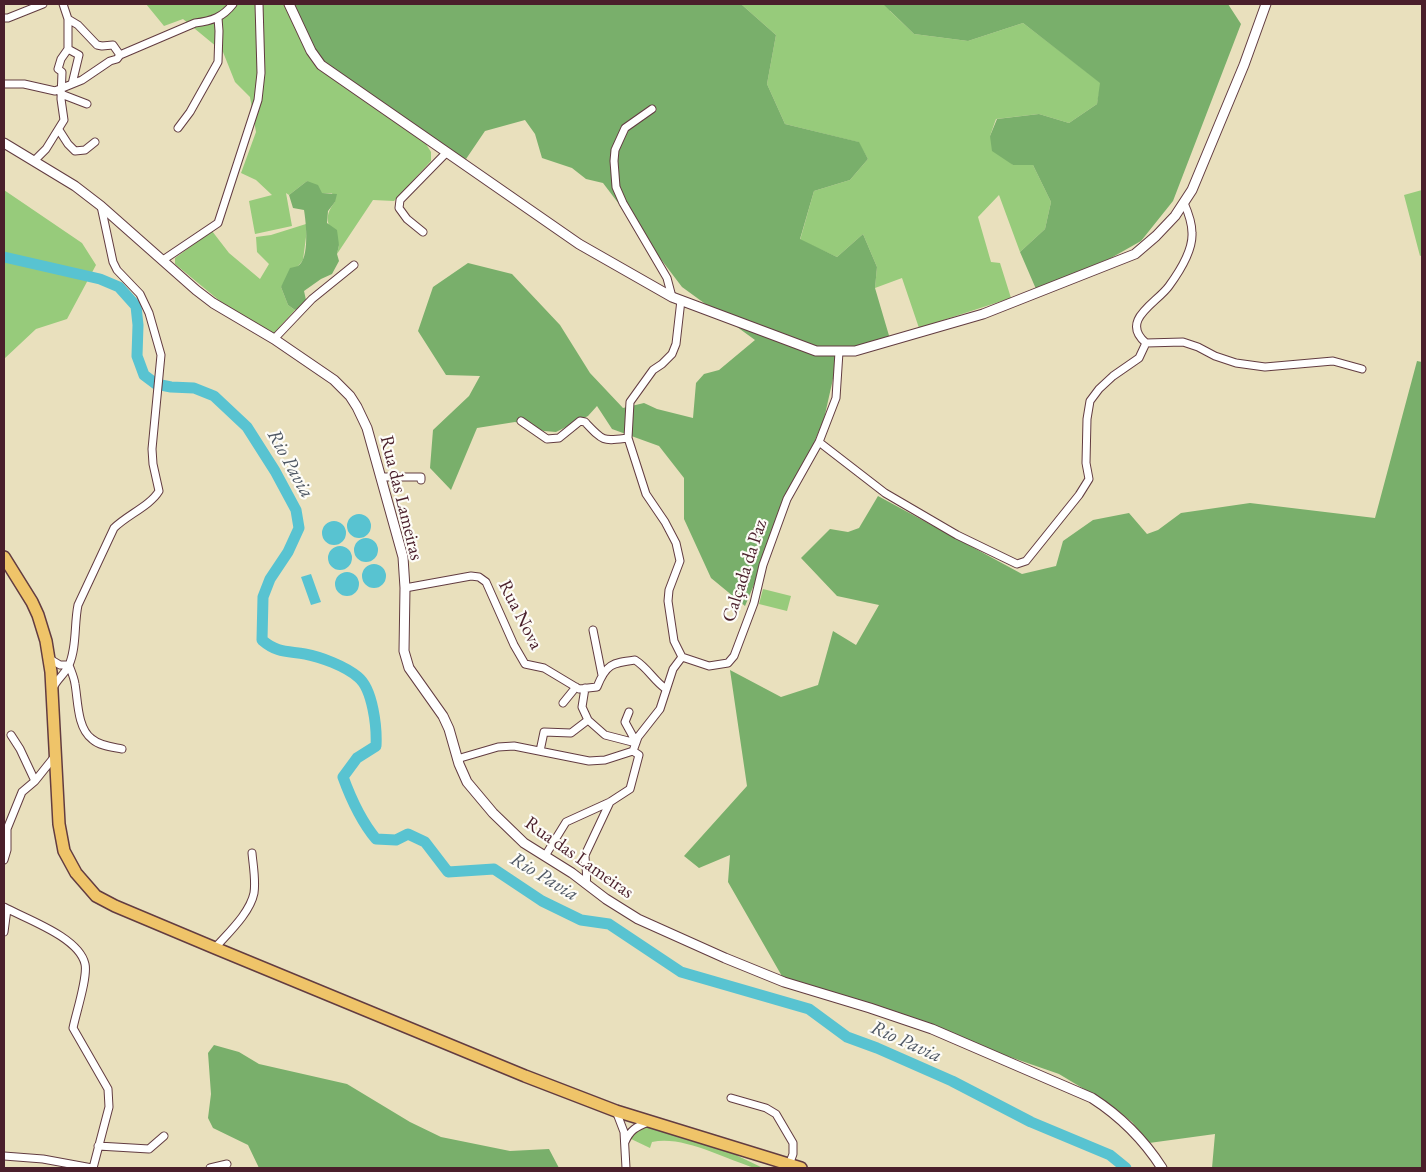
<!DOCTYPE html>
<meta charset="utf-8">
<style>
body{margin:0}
#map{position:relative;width:1426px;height:1172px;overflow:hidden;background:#e9e0bd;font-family:"EB Garamond",serif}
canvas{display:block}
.frame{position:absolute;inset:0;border:5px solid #4a1f2b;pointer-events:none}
</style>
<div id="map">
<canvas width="1426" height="1172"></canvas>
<div class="frame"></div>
</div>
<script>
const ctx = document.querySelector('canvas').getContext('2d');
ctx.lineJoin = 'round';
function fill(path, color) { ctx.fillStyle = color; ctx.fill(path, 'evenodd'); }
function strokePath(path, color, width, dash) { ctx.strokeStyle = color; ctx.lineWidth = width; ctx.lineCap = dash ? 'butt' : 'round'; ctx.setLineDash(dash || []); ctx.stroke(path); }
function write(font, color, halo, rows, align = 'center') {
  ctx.font = font + ' "EB Garamond",serif'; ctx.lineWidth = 4.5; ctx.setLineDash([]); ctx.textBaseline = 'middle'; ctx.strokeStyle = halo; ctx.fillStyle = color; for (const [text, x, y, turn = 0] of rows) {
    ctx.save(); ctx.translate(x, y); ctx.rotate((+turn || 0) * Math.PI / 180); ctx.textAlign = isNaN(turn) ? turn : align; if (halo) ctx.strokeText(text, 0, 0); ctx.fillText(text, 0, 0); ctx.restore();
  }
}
fill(new Path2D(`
 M 146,4 L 292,4 L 320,68 L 339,84 L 426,144 L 431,152 L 431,161 L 394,201 L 373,200 L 337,254 L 339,245 C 330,228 321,219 335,202 L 332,193 L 321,193 L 307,181 L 289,195 L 286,193 L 292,226 L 255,234 L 249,201 L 272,195 L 256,180 L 241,173 L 256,132 L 250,97 L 235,82 L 223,52 L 183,19 L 164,26 Z
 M 741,4 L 893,4 L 890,11 L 914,34 L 968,41 L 1023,23 L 1101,83 L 1097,104 L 1069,123 L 1039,114 L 996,119 L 990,136 L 1013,165 L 1033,165 L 1051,202 L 1045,229 L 1020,252 L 999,195 L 978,217 L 991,262 L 1000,263 L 1011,298 L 919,328 L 902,278 L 875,288 L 877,267 L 863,234 L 837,257 L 800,240 L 814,191 L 850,180 L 868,159 L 858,142 L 785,124 L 767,84 L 776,35 Z
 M 4,190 L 82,243 L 96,265 L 67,319 L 36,329 L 4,359 Z
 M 1422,190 L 1422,255 L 1420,256 L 1404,195 Z
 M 306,224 L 306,237 L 303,260 L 281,287 L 288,305 L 295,310 L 273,334 L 232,311 L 175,264 L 175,258 L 212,231 L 229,253 L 260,279 L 269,264 L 257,252 L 256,237 L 271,235 Z
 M 763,589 L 791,596 L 787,611 L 759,604 Z
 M 646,1126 L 735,1152 L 738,1156 L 763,1168 L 755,1168 C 725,1159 683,1135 652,1142 L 650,1148 L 629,1138 L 632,1133 Z`), '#97cb7b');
fill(new Path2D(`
 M 292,4 L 741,4 L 776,35 L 767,84 L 785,124 L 859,142 L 868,159 L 850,180 L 814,191 L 800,239 L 837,257 L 863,234 L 877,267 L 875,288 L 890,339 L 839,352 L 824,419 L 745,606 L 711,578 L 684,519 L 684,478 L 659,446 L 612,429 L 597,406 L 588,416 L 556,432 L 544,431 L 515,422 L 477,428 L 451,490 L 430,468 L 433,430 L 469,396 L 480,376 L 446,375 L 418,331 L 433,287 L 468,263 L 512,274 L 560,325 L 590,373 L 623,408 L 644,403 L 657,409 L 693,418 L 696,383 L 704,374 L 719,370 L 755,340 L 682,287 L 603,183 L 586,179 L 572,168 L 542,158 L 535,134 L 525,120 L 485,131 L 466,159 L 426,144 L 339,84 L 319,68 Z
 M 883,4 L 1228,4 L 1241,24 L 1173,201 L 1141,241 L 1111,258 L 1036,289 L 1020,252 L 1045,229 L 1051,202 L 1033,165 L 1013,165 L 992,151 L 990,136 L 997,119 L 1039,114 L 1069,123 L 1097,104 L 1100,83 L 1023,23 L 968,41 L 914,34 Z
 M 307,181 L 318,185 L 322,193 L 337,194 L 335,202 L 328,211 L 327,223 L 337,230 L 339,245 L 337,254 L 339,261 L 332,274 L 321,279 L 304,291 L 306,300 L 300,308 L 295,310 L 288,305 L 281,287 L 290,268 C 293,267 296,267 298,266 C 310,259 306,222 304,210 L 293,208 L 289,195 Z
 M 1417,361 L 1422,362 L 1422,1168 L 1212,1168 L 1215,1134 L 1149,1143 L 1132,1122 L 1109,1104 L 1059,1074 L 783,978 L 728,882 L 730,855 L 699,868 L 684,856 L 747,786 L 730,670 L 781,697 L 818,685 L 833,631 L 856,645 L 879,605 L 837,596 L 801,558 L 830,529 L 848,532 L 859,528 L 878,496 L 1022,574 L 1056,566 L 1063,541 L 1093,520 L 1129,513 L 1147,534 L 1158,530 L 1181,513 L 1250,503 L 1375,518 Z
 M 214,1045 L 239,1052 L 259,1064 L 347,1084 L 410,1122 L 441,1137 L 510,1151 L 549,1149 L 559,1168 L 259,1168 L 248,1145 L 213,1128 L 208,1118 L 211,1094 L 208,1053 Z`), '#79af6b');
fill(new Path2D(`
 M347 526a12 12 0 1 1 24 0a12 12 0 1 1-24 0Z
 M322 533a12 12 0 1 1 24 0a12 12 0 1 1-24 0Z
 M354 550a12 12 0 1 1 24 0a12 12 0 1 1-24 0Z
 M328 558a12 12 0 1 1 24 0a12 12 0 1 1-24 0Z
 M362 576a12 12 0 1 1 24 0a12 12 0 1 1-24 0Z
 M335 584a12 12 0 1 1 24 0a12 12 0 1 1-24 0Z
 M 311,574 L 321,602 L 311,605 L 301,577 Z`), '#58c3d1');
strokePath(new Path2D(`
 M 4,257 L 100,279 L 119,287 L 136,306 L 138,325 L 137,356 L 144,375 L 156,384 L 171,387 L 194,388 L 214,396 L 247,427 L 275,471 L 296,510 L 299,528 L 288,552 L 270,579 L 263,597 L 262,640 C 277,653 287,651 305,654 C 321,657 345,666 358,677 C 373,689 377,728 376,746 L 357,758 L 343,777 C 351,799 361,821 376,839 L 396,840 L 408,834 L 425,842 L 448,872 L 494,869 L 542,901 L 581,920 L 609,924 L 681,972 L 809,1009 L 847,1037 L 877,1048 L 952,1081 L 1031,1122 L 1110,1155 L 1126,1168`), '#58c3d1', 11);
const minor = new Path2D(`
 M 63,4 L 68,19 L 78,25 L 97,45 L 102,46 L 113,45 L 120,55 L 195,23 C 212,21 223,17 233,4
 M 4,18 L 8,18 L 43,4
 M 68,49 L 79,55 L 72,84
 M 4,84 L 24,84 L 55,91 L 82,80 L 110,61 L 117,59 L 120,55
 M 61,94 L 87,104
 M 652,109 L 625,128 L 615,150 L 614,161 L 616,187 L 623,203 L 667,278 L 672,297
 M 178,128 L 190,112 L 218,62 L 219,31 L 218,18
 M 59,130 L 68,144 L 75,151 L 85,150 L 95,142
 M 34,161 L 46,149 L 64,120 L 61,99 L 62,72 L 58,69 L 61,59 L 68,49 L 68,19
 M 1184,203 C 1188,212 1192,222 1192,233 C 1193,251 1180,271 1169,286 C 1157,303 1119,320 1146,343 L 1183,342 L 1198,347 L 1215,356 L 1236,363 L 1265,367 L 1333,361 L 1362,369
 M 423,232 L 407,219 L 399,208 L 400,200 L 447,152
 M 163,260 L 218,223 L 258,100 L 261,73 L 259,4
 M 681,300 L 676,344 L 672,354 L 662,364 L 653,370 L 630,402 L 628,438 L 646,494 L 665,522 L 676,543 L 680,561 L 669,590 L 668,601 L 674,641 L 682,657
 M 274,339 L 312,299 L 354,265
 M 521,421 L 547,439 L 559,438 L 580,421 L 585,422 C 604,442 602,441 628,438
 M 819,442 L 885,493 L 957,535 L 1017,564 L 1026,561 L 1079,495 L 1089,479 L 1086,463 L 1087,419 L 1090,401 L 1099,389 L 1113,376 L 1139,358 L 1146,343
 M 381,477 L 421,477 L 421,480
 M 405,588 L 471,576 L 479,577 L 486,582 L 514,645 L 525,664 L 544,668 L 579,689 L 597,687 C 606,664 612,663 635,660 C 648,668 654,681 666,689
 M 593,630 L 602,675
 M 50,659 L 60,665 L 69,665
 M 69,665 C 71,671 74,677 75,684 C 78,700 77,728 92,739 C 100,746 112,747 122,749
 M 53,688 C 57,679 65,674 69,665 C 77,647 74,624 78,605 L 114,528 C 127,515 150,506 159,491 L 153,464 L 152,449 L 161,355 L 149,313 L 140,294 L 117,270 L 113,262 L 101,206
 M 585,688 L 582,707 L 588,720 L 605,735 L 636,743
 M 563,703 L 576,687
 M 629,712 L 625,722 L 636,742
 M 11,735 L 20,749 L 35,781
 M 540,751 L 544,732 L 571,733 L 588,720
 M 457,759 L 498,747 L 514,746 L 589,761 L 605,760 L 633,751 L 638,737 L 660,709 L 673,669 L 682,657 L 709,666 L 728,663 L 734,656 L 754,603 L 763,565 L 787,499 L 819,442 L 836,398 L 839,352
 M 545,856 L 566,822 L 610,802 L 630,789 L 639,755 L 633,751
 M 4,860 L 7,850 L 7,829 L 22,792 L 35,781 L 55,756
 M 586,884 C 588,874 585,865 585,855 L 610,802
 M 4,907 C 26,919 79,937 85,964 C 88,977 76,1013 73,1028 L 108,1089 L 109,1107 L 93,1168
 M 4,932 L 7,909
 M 215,948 C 228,933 250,913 254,893 C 256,880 253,865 252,853
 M 731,1098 L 766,1108 L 776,1114 L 793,1143 L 793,1154 L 789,1165
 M 616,1111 L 624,1132 L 626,1168
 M 625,1142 C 630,1130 636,1127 648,1122
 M 98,1146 L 149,1149 L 164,1136
 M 4,1156 L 43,1159 L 92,1168
 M 210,1168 L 227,1164`);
const tertiary = new Path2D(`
 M 289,4 L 311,51 L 321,65 L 579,244 L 672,297 L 816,351 L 855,351 L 983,314 L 1135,254 L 1156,236 L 1175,216 L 1192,190 L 1244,65 L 1266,4
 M 4,143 L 75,186 L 101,206 L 196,290 L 213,303 L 274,339 L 334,380 L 350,396 L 357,407 L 367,428 L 403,557 L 405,588 L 404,651 L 409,668 L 443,716 L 449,729 L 459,764 L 467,782 L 493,813 L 524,843 L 572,873 L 606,899 L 638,919 L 725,958 L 784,982 L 870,1008 L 932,1029 L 1092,1098 C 1120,1116 1144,1140 1162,1168`);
const primary = new Path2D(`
 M 4,557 L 32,602 L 38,615 L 46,641 L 51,672 L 59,824 L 64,851 L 76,873 L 96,896 L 115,906 L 215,948 L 525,1076 L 616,1111 L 801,1168`);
strokePath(minor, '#623c41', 9);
strokePath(tertiary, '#623c41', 11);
strokePath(primary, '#623c41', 14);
strokePath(minor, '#fff', 7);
strokePath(tertiary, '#fff', 9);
strokePath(primary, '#efc469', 11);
write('19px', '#4a1f2b', '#fdfcf7', [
 ["Rua das Lameiras",401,498,76],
 ["Calçada da Paz",745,571,-72],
 ["Rua Nova",520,615,63],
 ["Rua das Lameiras",579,858,35]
]);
write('italic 20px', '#4f5865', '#fdfcf7', [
 ["Rio Pavia",290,464,61],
 ["Rio Pavia",544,877,31],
 ["Rio Pavia",906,1042,24]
]);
</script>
